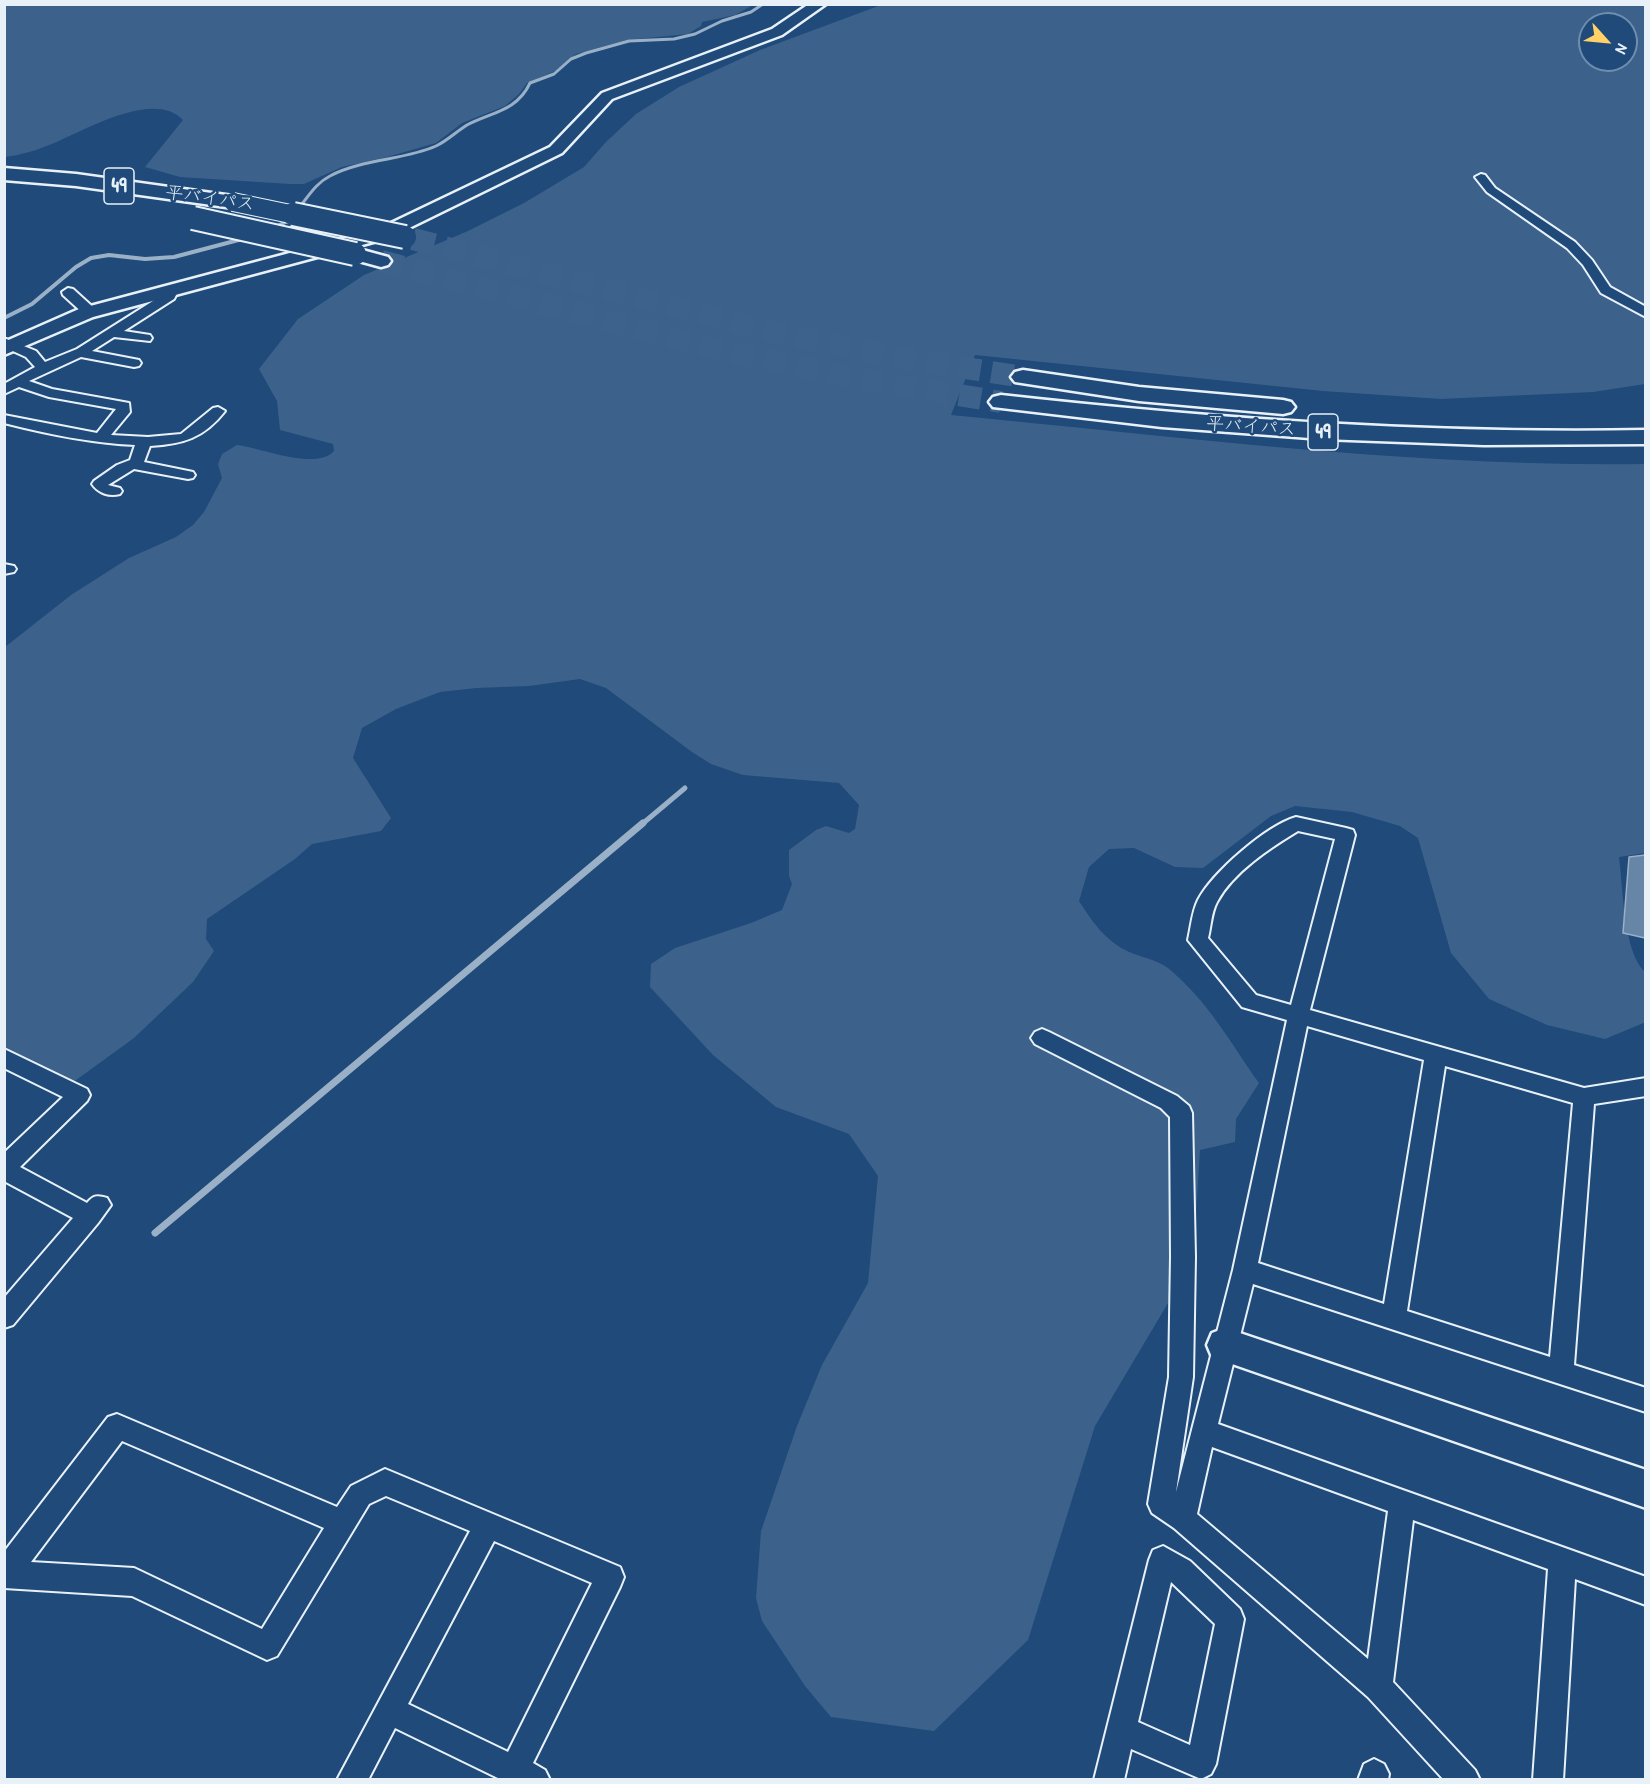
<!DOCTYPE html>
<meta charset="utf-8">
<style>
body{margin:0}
#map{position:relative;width:1650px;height:1784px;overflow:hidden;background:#1f4a7a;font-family:"Patrick Hand",sans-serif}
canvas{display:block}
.frame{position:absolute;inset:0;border:6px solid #e8f1f8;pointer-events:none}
.north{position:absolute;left:1578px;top:12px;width:60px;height:60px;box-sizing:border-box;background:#1f4a7a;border:2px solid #6f8dac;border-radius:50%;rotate:117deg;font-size:16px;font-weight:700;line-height:24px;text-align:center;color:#e8f1f8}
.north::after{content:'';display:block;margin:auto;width:21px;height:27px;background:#ffd166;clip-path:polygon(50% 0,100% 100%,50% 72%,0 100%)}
</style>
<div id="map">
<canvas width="1650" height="1784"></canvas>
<div class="frame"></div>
<div class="north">N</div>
</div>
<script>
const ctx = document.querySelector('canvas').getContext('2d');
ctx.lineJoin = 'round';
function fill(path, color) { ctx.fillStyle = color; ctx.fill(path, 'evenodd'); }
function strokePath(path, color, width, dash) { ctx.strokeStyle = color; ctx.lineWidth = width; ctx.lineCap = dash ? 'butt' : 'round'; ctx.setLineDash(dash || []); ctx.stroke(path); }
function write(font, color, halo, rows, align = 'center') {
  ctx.font = font + ' "Patrick Hand","Klee One",sans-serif'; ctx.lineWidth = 5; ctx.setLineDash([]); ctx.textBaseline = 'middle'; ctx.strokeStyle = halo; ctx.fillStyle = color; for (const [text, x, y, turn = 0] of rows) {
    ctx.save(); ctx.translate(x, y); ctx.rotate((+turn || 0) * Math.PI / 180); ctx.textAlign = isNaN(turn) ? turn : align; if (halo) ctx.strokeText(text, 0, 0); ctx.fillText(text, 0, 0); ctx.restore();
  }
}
fill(new Path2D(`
 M 5,4 L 753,4 L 753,5 L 735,15 L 702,22 L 701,26 L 688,34 L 627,40 L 576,54 L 555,71 L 527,83 L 519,94 L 505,106 L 462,123 L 436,143 L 387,157 L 342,167 L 304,184 L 290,184 L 180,177 L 145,167 L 183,120 C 153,88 81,133 49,145 C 35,151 20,155 5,157 Z
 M 881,5 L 1645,5 L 1645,384 L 1593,392 L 1441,399 L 1323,391 L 975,355 L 951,415 C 1182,437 1413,467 1645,464 L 1645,853 L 1619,857 C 1623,886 1623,952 1645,972 L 1646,1022 L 1605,1039 L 1547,1025 L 1489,999 L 1451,953 L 1418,838 L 1400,826 L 1352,812 L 1295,806 L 1271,816 L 1203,868 L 1175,867 L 1134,848 L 1109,849 L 1089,867 L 1079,901 C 1092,921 1103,938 1125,950 C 1139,957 1156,959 1168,968 C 1209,1002 1229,1041 1259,1083 L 1236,1119 L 1235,1142 L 1200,1150 L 1193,1261 L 1095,1426 L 1028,1640 L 934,1731 L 831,1717 L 805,1686 L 762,1621 L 756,1598 L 761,1531 L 797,1426 L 822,1365 L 868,1283 L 878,1176 L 849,1134 L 776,1107 L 713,1055 L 650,987 L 651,964 L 675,948 L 751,923 L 782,910 L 792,884 L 789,876 L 789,850 L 816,830 L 826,826 L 849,833 L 855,829 L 859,805 L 839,783 L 743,775 L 711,764 L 692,752 L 606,688 L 580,679 L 529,686 L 476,688 L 440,692 L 396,709 L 362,728 L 353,758 L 391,818 L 381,831 L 312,844 L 295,859 L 207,919 L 206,939 L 214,951 L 193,982 L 134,1038 L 72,1083 L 5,1067 L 5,647 L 71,595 L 129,558 L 176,537 L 193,525 L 204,512 L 222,478 L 218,464 L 222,454 L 237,445 C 262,448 316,471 334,451 L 333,444 L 280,430 L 277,401 L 259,369 L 298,319 L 364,275 L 468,231 L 524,203 L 584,167 L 606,142 L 636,114 L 679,87 L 760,50 ZM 1590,24 L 1626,24 L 1626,60 L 1590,60 Z`), '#3c628c');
const water = new Path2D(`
 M 1645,855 L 1646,855 L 1645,938 L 1623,933 L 1629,857 Z`);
fill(water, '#6685a7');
strokePath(water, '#9ab0c7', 1.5);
strokePath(new Path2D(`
 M 298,209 C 308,197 316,183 330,176 C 362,159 405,160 436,146 C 447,141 457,131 467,125 C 492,112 517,111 530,83 L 554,74 L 571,59 L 586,53 L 629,41 L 674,39 L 695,34 L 722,21 L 751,12 L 763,4`), '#9ab0c7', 3);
strokePath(new Path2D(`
 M 273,229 L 292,218
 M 4,318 L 32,304 L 76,267 L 91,258 L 109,255 L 145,259 L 174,257 L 246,238`), '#9ab0c7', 4);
strokePath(new Path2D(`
 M 641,825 L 685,788`), '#9ab0c7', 5);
strokePath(new Path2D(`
 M 155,1233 L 643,823`), '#9ab0c7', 7);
strokePath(new Path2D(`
 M 413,239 L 768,331 L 902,358 L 1023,377
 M 381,261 L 707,347 L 843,376 L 1001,402`), '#3d638d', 22, [22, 11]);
const street = new Path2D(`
 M 1481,174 L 1485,175 L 1495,188 L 1575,242 L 1592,260 L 1610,287 L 1646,307 L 1646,317 L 1601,293 L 1583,265 L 1567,248 L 1487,192 L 1475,177 Z
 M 173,285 L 179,289 L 174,299 L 124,331 L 150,335 L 152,338 L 150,341 L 114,337 L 92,351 L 139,360 L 141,363 L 139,366 L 134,367 L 81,357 L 29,381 L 52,389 L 129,403 L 130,412 L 111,435 L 148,437 L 181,434 L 213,408 L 218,407 L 225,411 C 204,438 183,444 150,446 L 144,462 L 193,472 L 195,475 L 193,478 L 188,479 L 134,469 L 108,485 L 120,488 L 122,491 L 120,494 C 109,497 98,493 92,484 L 94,481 L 117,465 L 130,460 L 135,445 C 91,443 47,434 4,423 L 4,415 L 97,433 L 116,409 L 49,397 L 19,387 L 4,394 L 4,384 L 35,367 L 26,357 L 4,347 L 4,338 L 36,351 L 45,362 L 77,349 L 164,294 L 169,286 Z
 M 68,288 L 73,289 L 95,309 L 96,312 L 95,315 L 85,315 L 63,295 L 62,292 Z
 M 4,564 L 14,566 L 16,569 L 14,572 L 4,574 Z
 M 1296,817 L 1346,828 L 1353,830 L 1355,835 L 1310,1010 L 1584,1088 L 1646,1078 L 1646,1096 L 1594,1104 L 1574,1365 L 1646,1388 L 1646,1412 L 1253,1284 L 1218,1424 L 1646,1577 L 1646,1605 L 1575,1579 L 1563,1780 L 1533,1780 L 1548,1569 L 1413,1520 L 1393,1682 L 1475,1770 L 1480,1780 L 1444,1780 L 1368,1697 L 1174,1528 L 1152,1513 L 1148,1504 L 1169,1377 L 1171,1257 L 1170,1117 L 1161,1108 L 1035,1044 L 1031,1038 L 1035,1032 L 1042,1029 L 1049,1032 L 1177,1096 L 1189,1106 L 1192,1113 L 1195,1257 L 1193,1377 L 1176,1492 L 1233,1270 L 1287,1020 L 1242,1007 L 1188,940 C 1191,927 1192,912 1198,900 C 1213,872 1266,826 1296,817 ZM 1298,831 L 1335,839 L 1291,1005 L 1256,995 L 1208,938 C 1211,927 1211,913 1217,902 C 1233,872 1270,848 1298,831 ZM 1307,1026 L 1424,1060 L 1384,1304 L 1258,1263 ZM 1445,1066 L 1573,1103 L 1550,1357 L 1407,1311 ZM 1212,1447 L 1388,1511 L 1368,1659 L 1197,1514 Z
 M 4,1049 L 87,1089 L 90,1095 L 87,1101 L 20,1167 L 87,1203 C 93,1195 98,1195 107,1198 L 111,1205 L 98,1223 L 13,1325 L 4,1328 L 4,1298 L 73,1218 L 4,1181 L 4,1153 L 63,1097 L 4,1068 Z
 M 117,1414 L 337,1507 L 351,1486 L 385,1469 L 620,1567 L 624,1577 L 620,1587 L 533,1763 L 545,1770 L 550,1780 L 502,1780 L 395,1728 L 368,1780 L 337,1780 L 470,1531 L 386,1496 L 369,1504 L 277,1656 L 267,1660 L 132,1596 L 4,1588 L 4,1552 L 108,1417 ZM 122,1441 L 324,1528 L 262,1629 L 134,1568 L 31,1562 ZM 494,1541 L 592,1583 L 508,1752 L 408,1704 Z
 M 1163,1546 L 1190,1561 L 1240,1609 L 1244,1619 L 1216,1764 L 1211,1774 L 1201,1779 L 1131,1749 L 1124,1780 L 1094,1780 L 1149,1560 L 1153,1550 ZM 1171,1582 L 1215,1624 L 1190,1745 L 1138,1722 Z
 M 1374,1759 L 1384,1764 L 1389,1774 L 1388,1780 L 1358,1780 L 1364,1764 Z`);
const secondary = new Path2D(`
 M 809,4 L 826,4 L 782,35 L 612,99 L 562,153 L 401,232 L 377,241 L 93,317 L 4,355 L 4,342 L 79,309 L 365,233 L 389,224 L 550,147 L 602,93 L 772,29 Z
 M 1225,1328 L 1646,1470 L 1646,1508 L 1212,1357 L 1207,1345 L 1212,1333 Z`);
const highway = new Path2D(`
 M 4,168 L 76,174 L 233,196 L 240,198 L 243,202 L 240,206 L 233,208 L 76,186 L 4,180 Z
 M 355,248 L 388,257 L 391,261 L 388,265 L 381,267 L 348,258 L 345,254 L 348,250 Z
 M 1023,370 L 1139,387 L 1283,400 L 1291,402 L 1295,407 L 1291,412 L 1283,414 L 1139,401 L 1015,382 L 1011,377 L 1015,372 Z
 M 1001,395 C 1216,419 1429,434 1646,430 L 1646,444 L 1484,445 L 1323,439 L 1162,427 L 993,407 L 989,402 L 993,397 Z`);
strokePath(street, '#e8f1f8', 4);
strokePath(secondary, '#e8f1f8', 5);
strokePath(highway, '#e8f1f8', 5);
fill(street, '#1f4a7a');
fill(secondary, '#1f4a7a');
fill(highway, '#1f4a7a');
const highwayBridgeFar1 = new Path2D(`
 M 233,202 L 300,216`);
const highwayBridge = new Path2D(`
 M 293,214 L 405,237
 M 193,218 L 355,254`);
strokePath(highwayBridgeFar1, '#e8f1f8', 20, []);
strokePath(highwayBridge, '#e8f1f8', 26, []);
strokePath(highwayBridgeFar1, '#1f4a7a', 18);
strokePath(highwayBridge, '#1f4a7a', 22);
write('18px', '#e8f1f8', '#1f4a7a', [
 ["平バイパス",210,199,8],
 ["平バイパス",1251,427,4]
]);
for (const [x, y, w] of [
 [119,186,30],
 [1323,432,30]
]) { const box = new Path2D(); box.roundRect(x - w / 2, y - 18, w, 36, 4.5); ctx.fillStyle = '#1f4a7a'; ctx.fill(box); strokePath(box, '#e8f1f8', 1.5); }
write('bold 21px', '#e8f1f8', null, [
 ["49",119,186],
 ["49",1323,432]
]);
</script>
